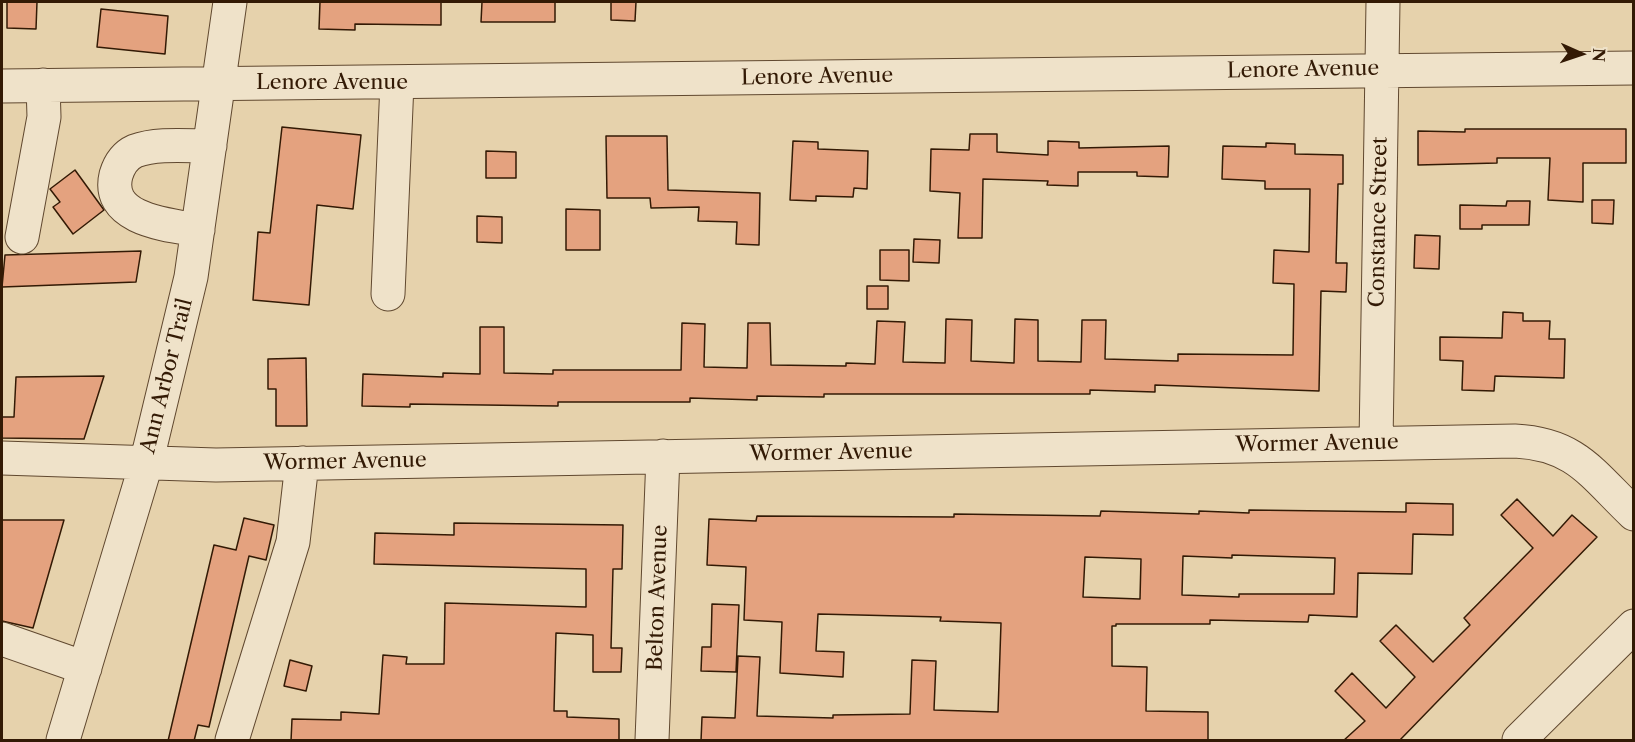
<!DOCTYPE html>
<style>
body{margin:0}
#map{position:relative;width:1635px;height:742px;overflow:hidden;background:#e6d2ac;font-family:"Libre Caslon Text",serif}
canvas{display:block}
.frame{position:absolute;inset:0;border:3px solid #331a05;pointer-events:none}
.north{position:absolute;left:1551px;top:24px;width:60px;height:60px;-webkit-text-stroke:4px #efe2c9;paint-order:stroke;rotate:93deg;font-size:16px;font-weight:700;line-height:24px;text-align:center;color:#331a05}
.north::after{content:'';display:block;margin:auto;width:21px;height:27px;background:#331a05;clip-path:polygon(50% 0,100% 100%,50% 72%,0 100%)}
</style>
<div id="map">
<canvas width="1635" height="742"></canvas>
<div class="frame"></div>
<div class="north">N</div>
</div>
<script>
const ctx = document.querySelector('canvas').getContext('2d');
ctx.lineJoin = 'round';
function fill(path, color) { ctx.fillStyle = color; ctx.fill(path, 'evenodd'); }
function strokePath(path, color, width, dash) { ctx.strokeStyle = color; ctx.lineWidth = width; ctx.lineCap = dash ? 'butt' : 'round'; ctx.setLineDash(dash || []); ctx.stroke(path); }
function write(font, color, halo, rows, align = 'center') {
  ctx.font = font + ' "Libre Caslon Text",serif'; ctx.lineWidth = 5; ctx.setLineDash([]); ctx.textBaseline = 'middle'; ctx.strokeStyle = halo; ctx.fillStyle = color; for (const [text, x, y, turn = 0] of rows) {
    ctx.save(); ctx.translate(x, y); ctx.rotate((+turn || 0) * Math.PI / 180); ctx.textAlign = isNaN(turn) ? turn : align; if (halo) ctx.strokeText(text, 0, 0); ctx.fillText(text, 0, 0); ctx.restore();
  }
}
const building = new Path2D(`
 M 7,2 L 37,2 L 36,29 L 7,28 Z
 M 320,2 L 441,2 L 441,25 L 355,24 L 355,30 L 319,29 Z
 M 482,2 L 555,2 L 555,22 L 481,22 Z
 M 611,2 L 636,2 L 635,21 L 611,20 Z
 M 101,9 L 168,16 L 165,54 L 97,47 Z
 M 282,127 L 361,135 L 353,209 L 317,205 L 309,305 L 253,300 L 258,232 L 270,233 Z
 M 1465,129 L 1626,129 L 1626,163 L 1583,163 L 1583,202 L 1548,200 L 1550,158 L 1497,158 L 1497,163 L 1418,165 L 1418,131 L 1465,132 Z
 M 970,134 L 997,134 L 997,152 L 1048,155 L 1048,141 L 1079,142 L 1079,148 L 1169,146 L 1168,177 L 1137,176 L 1137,172 L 1078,172 L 1078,186 L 1047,185 L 1048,181 L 983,179 L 982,238 L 958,238 L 960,193 L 930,191 L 931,149 L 969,150 Z
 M 606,136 L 667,136 L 668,190 L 760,193 L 759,245 L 736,244 L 737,222 L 698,221 L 699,207 L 651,208 L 650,198 L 607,198 Z
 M 793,141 L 818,142 L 818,149 L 868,151 L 867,189 L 854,188 L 853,197 L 816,196 L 816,201 L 790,200 Z
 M 1266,143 L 1295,144 L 1295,154 L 1343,155 L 1343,184 L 1338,184 L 1336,263 L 1347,263 L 1346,292 L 1321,291 L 1319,391 L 1155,385 L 1155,392 L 1090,390 L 1090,394 L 824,394 L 824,397 L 757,396 L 757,400 L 690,398 L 690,402 L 558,402 L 558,406 L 410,404 L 410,407 L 362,406 L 363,374 L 443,377 L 443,373 L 480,374 L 480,327 L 504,327 L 504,373 L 553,374 L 553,370 L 681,370 L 682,323 L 705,324 L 704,367 L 747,368 L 748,323 L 770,323 L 771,365 L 846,366 L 846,363 L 875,364 L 877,321 L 905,322 L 903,362 L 945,363 L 946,319 L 972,320 L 971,361 L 1014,363 L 1015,319 L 1038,320 L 1038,361 L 1081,362 L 1082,320 L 1106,320 L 1105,359 L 1178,361 L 1178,354 L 1293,355 L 1294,284 L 1273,283 L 1274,250 L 1309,252 L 1310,189 L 1265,189 L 1265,181 L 1222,179 L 1223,146 L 1266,147 Z
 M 486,151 L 516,152 L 516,178 L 486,178 Z
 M 75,170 L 104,210 L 73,234 L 53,207 L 60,202 L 50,189 Z
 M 1592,200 L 1614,200 L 1613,224 L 1592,223 Z
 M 1507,201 L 1530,201 L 1529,225 L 1482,225 L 1482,229 L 1460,229 L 1460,205 L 1506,206 Z
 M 566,209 L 600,210 L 600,250 L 566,250 Z
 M 477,216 L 502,217 L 502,243 L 477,242 Z
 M 1415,235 L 1440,236 L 1439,269 L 1414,268 Z
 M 914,239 L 940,240 L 939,263 L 913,262 Z
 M 880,250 L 909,250 L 909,281 L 880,280 Z
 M 141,251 L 136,282 L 2,287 L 5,255 Z
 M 867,286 L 888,286 L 888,309 L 867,309 Z
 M 1503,312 L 1523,313 L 1523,321 L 1550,321 L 1549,339 L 1565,339 L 1564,378 L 1495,376 L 1494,391 L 1462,390 L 1463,361 L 1440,360 L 1440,337 L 1502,338 Z
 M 306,358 L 307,426 L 276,426 L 276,389 L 268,389 L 268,359 Z
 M 104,376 L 84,439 L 2,438 L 2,417 L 14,417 L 16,377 Z
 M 1517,499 L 1553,536 L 1572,515 L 1597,537 L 1399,741 L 1343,741 L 1365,721 L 1335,691 L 1352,673 L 1386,708 L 1415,677 L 1380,641 L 1396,625 L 1433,662 L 1470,625 L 1464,618 L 1533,548 L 1501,515 Z
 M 1406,503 L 1453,504 L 1453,535 L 1413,534 L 1412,574 L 1358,573 L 1357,617 L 1309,615 L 1308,622 L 1210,620 L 1210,624 L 1116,624 L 1116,626 L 1112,626 L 1112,666 L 1147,667 L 1146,711 L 1208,712 L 1208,741 L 701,741 L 702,717 L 735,718 L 738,656 L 760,657 L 757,716 L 833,718 L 833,715 L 910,714 L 912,660 L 936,661 L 934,710 L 998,712 L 1001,623 L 940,621 L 941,617 L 818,614 L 816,651 L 844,652 L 843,677 L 780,673 L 782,622 L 744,620 L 746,567 L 707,565 L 709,519 L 756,521 L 757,516 L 954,517 L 954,514 L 1100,516 L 1101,511 L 1199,514 L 1199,511 L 1249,513 L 1249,510 L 1406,512 ZM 1232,555 L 1335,558 L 1334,594 L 1239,594 L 1239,597 L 1182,595 L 1183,556 L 1232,558 ZM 1085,557 L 1141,559 L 1140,599 L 1083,597 Z
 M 244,518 L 274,525 L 266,560 L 249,556 L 209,727 L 198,725 L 194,741 L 168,741 L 214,545 L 236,550 Z
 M 2,520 L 64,520 L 33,628 L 2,621 Z
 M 454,523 L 623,525 L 622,569 L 613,569 L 611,648 L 622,648 L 621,672 L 593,672 L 593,635 L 556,633 L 554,711 L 567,711 L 567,717 L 619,719 L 619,741 L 291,741 L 292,719 L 341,720 L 341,712 L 379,714 L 383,655 L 407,657 L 406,664 L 444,664 L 445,603 L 586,607 L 586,569 L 374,564 L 375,533 L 454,535 Z
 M 712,604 L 739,605 L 736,672 L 701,671 L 702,647 L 711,647 Z
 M 290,660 L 312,666 L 306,691 L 284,686 Z`);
fill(building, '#e4a27f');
strokePath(building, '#331a05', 1.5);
const minor = new Path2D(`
 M 2,86 L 1634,68
 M 198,230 C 169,225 105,220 116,175 C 119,165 124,156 135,151 C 157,143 186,146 210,146
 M 22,237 L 44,117 L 43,85
 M 388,294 L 397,83
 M 1376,443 L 1383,2
 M 2,458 L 216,465 L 1515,441 C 1576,444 1592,474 1634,514
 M 2,639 L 85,668
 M 63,740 L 146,464 L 191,277 L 230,2
 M 232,740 L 293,542 L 302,463
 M 652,740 L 663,456
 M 1519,740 L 1634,626`);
strokePath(minor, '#60482f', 35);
strokePath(minor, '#efe2c9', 33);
write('21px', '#331a05', '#efe2c9', [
 ["Lenore Avenue",1303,70,-1],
 ["Lenore Avenue",817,77,-1],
 ["Lenore Avenue",332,83],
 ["Constance Street",1379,222,-89],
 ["Ann Arbor Trail",167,376,-76],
 ["Wormer Avenue",1317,444,-1],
 ["Wormer Avenue",831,453,-1],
 ["Wormer Avenue",345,462,-1],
 ["Belton Avenue",658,598,-88]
]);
</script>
